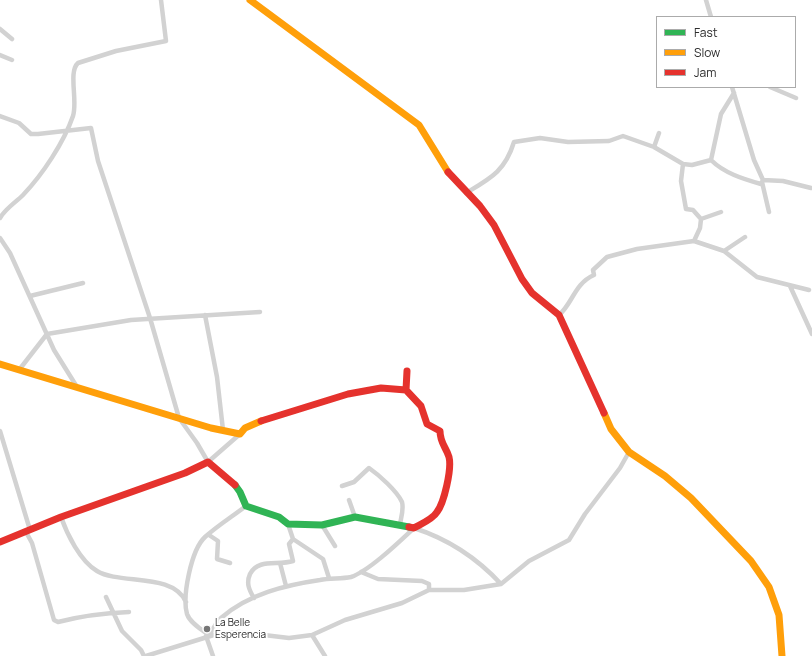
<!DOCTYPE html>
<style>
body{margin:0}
#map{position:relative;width:812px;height:656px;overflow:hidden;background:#fff;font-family:Manrope,sans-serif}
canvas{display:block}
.legend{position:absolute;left:656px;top:16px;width:140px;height:72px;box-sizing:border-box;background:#fff;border:1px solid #ababab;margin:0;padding:5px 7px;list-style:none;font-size:12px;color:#2d2d2d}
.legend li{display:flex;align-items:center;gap:8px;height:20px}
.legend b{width:20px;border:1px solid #ababab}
</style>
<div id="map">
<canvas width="812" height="656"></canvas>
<ul class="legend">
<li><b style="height:5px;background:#30b455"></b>Fast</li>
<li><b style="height:5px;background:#ff9f0a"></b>Slow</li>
<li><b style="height:5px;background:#e5322d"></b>Jam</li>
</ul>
</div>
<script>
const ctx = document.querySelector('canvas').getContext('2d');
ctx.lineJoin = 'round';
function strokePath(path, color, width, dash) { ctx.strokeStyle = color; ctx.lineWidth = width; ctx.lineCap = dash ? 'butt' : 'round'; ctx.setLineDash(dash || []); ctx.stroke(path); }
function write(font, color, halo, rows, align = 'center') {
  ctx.font = font + ' Manrope,sans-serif'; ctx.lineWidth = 4; ctx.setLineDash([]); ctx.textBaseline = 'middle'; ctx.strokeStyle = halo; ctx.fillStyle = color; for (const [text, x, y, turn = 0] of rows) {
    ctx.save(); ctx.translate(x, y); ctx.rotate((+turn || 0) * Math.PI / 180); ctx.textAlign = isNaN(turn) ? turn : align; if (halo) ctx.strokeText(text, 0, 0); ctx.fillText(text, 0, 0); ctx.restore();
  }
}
strokePath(new Path2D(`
 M 706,0 L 711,17
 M 0,29 L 12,39
 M 0,55 L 12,60
 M 732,87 L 754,160 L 763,180 L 783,181 L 811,188
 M 770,87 L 796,98
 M 0,116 L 19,123 L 31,134 L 38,134 L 91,128 L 98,161 L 150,318 L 179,418 L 197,443 L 208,462 L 240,434
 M 654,147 L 659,133
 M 711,160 C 724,173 743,179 761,184 L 763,180
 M 762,182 L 769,212
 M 466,193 C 491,178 505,171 514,142 L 540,138 L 568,142 L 609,141 L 623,136 L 654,147 L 683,164
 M 0,218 C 6,208 15,203 23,195 C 43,174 64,142 73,116 C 78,101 68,72 78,63 L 116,51 L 166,41 L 161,0
 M 701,219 L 721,212
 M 0,238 L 10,253 L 54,350 L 77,387
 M 694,241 L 700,228 L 701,219 L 693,210 L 686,209 L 681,181 L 683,164 L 692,165 L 711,160 L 721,114 L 734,93
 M 724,251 L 745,237
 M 790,286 L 812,334
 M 30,296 L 83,283
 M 205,315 L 217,377 L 223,430
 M 559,315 C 573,303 574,284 594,275 L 593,270 L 607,257 L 637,249 L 694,241 L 724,251 L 757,277 L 809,290
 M 19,370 L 47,334 L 131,320 L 260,312
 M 0,431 L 30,530
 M 342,486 L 354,482 L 369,468 C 379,475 397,491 402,502 C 404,509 401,518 400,524
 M 349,500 L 355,517
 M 61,517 C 67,534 80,561 97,571 C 120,585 173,572 186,602
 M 288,524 L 293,539 L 323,559 L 329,578
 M 322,525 L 335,546
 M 26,532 L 32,543 L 54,620 L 58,622 C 81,616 105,613 129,612
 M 209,535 L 218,541 L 217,559 L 230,563
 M 280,563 L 286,586
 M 361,572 L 378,579 L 422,581 L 429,584 L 429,590
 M 106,597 L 122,631 L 141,650 L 144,656
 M 254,598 C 249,590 246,583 250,574 C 258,558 278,566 293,561 L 289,544 L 293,539
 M 209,635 C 213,630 216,622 221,618 C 248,594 286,585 320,580 C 330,578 341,579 351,577 C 369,571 399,542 414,528 C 448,539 477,558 501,584 L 529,561 L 569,540 L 585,514 L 620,468 L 629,452
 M 209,635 C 202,630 190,623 187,614 C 182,597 191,550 205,537 C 217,526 233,516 246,506
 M 312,635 L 325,656
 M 206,636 L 213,656
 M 146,656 L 217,634 L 239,632 L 289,638 L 312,635 L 345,620 L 402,603 L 429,590 L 464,590 L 501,584`), '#d2d2d2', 4.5);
strokePath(new Path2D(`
 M 235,485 L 240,492 L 246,506 L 279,517 L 288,524 L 322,525 L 355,517 L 409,527`), '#30b455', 7);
strokePath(new Path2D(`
 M 250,0 L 419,125 L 448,172
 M 0,364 L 211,428 L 240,434 L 245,428 L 261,421
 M 604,413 L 611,429 L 629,452 L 665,476 L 691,498 L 751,561 L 769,587 L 779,615 L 782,656`), '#ff9f0a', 7);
strokePath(new Path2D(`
 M 448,172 L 480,206 L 494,225 L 522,279 L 532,293 L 559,315 L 604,413
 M 406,390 L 407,371
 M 261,421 L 348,394 L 381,388 L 406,390 L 421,406 L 427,424 L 440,431 C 440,443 446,447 449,457 C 452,469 444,503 437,512 C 433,519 421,524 414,528 L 409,527
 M 0,542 L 61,517 L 185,473 L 208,462 L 235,485`), '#e5322d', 7);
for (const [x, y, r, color] of [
 [207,629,4,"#767676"]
]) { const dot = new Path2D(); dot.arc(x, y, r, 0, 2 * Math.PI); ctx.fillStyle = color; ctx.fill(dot); strokePath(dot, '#fff', 1.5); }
write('10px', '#2d2d2d', '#fff', [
 ["La Belle",215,623],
 ["Esperencia",215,635]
], 'left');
</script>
